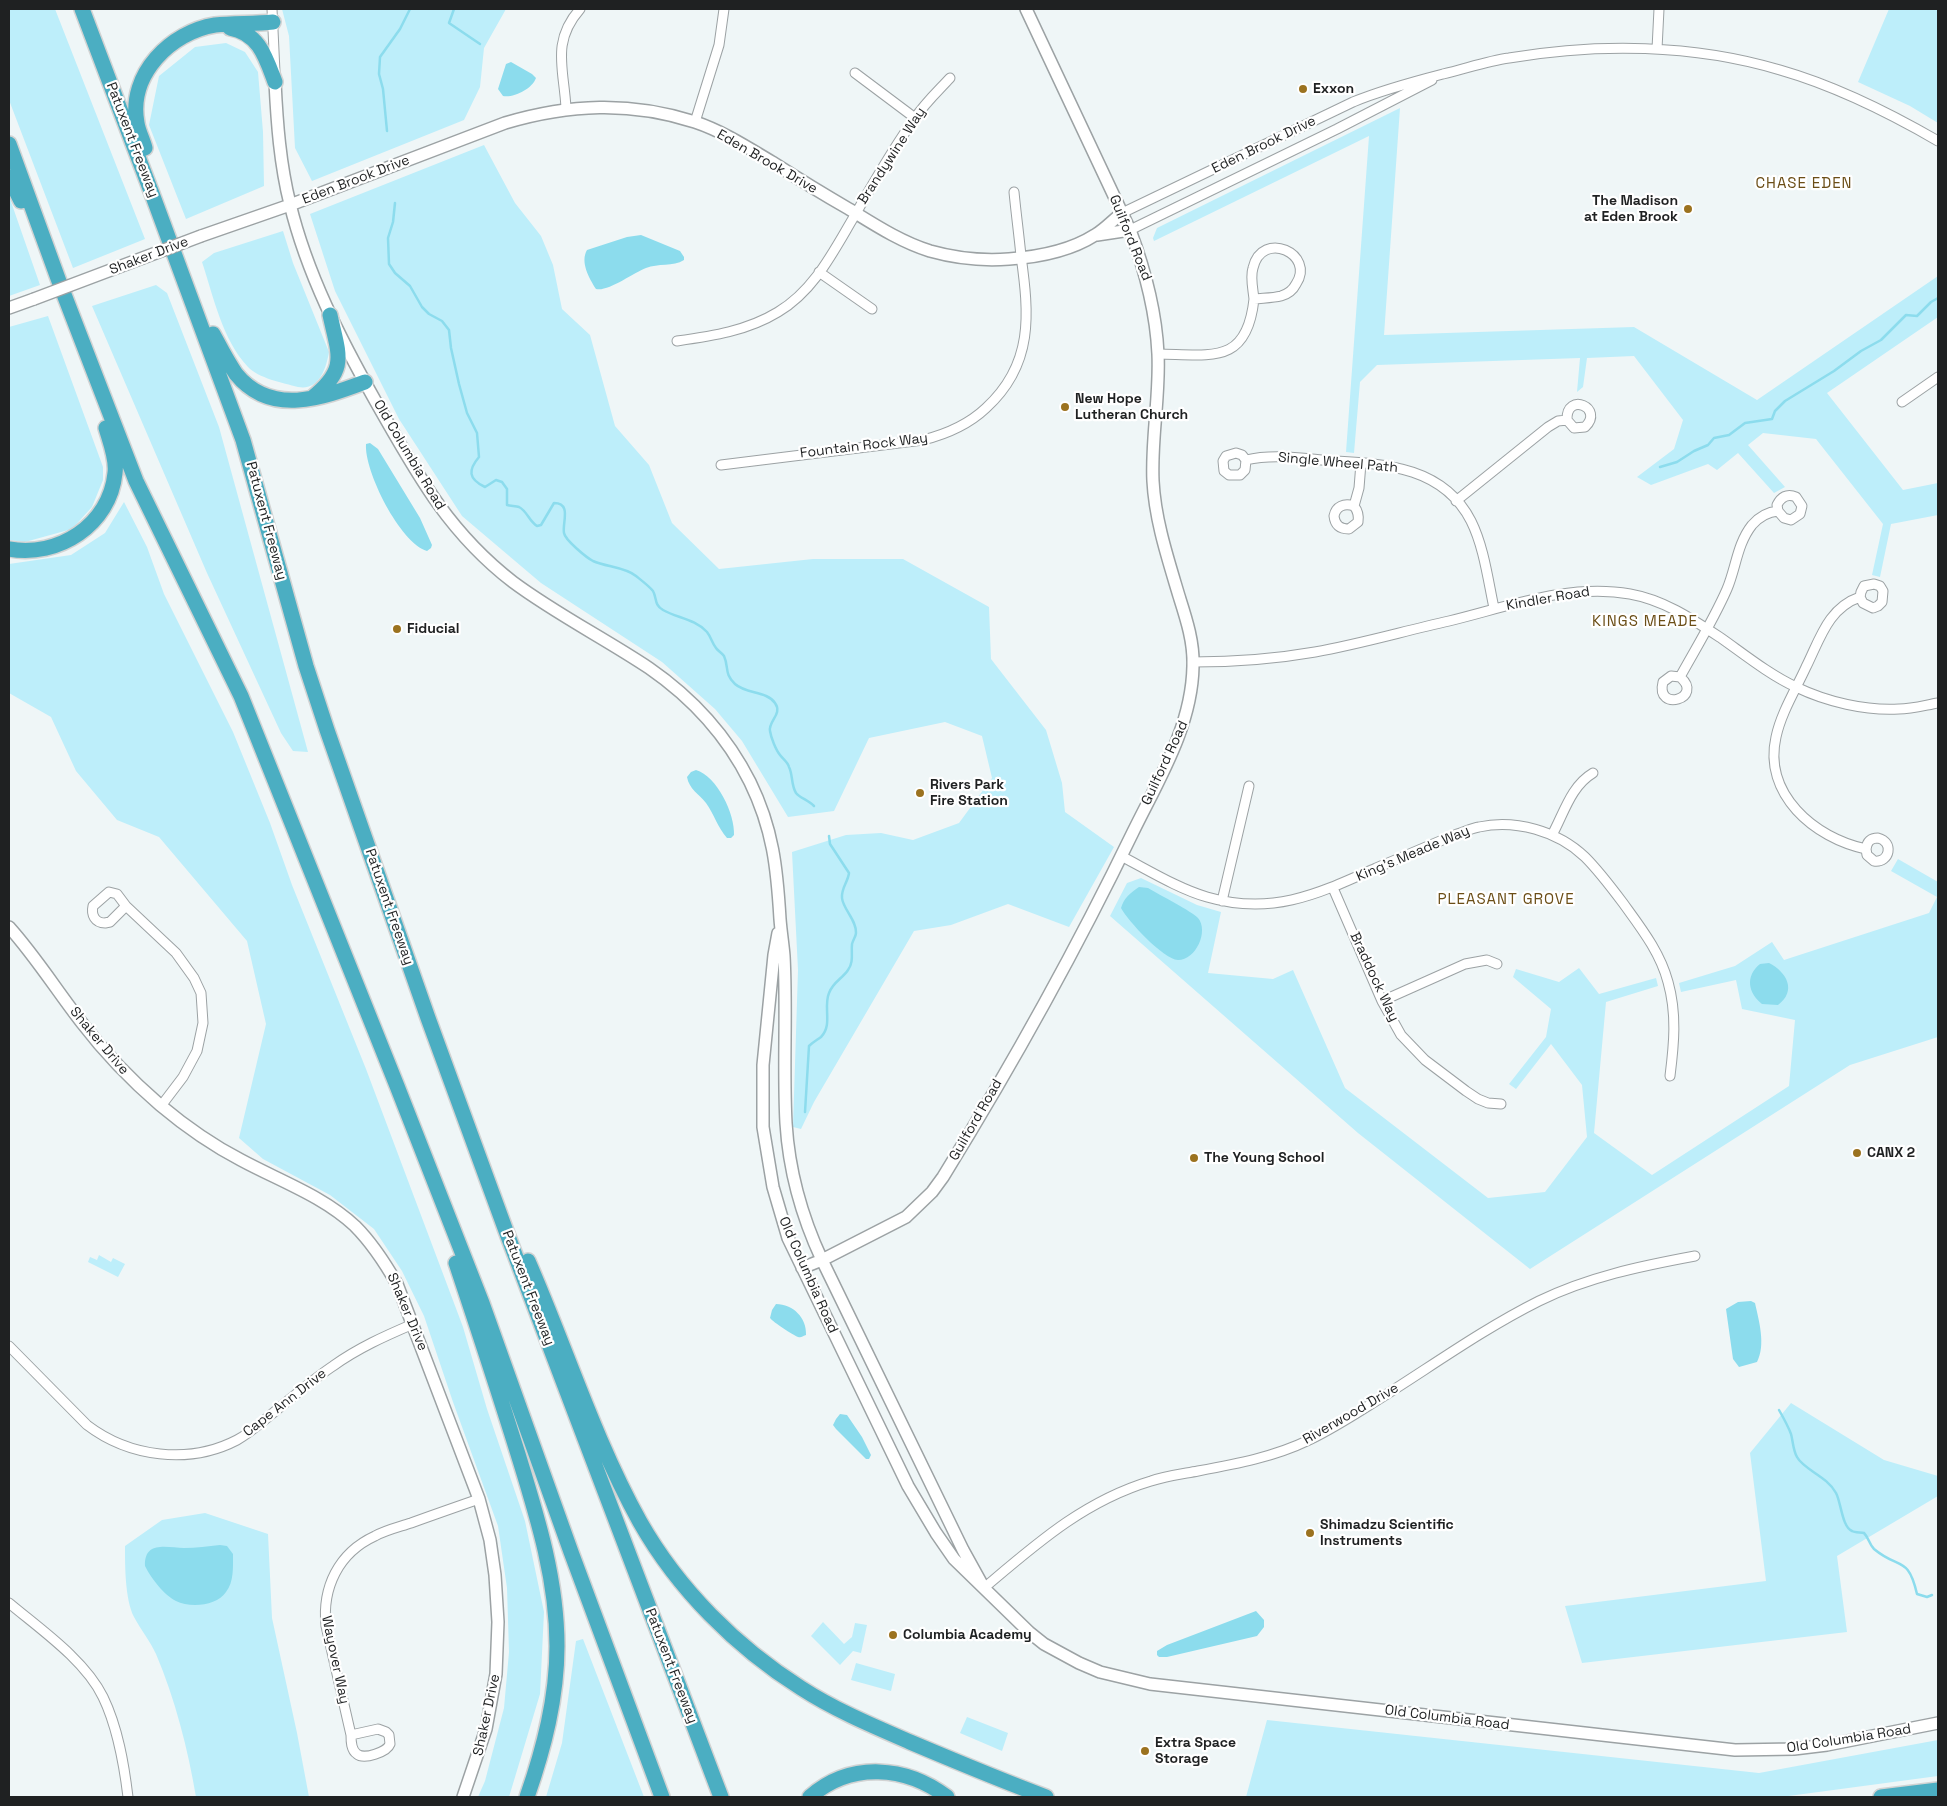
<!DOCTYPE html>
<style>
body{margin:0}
#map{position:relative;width:1947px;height:1806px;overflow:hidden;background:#eff6f7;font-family:"Space Grotesk",sans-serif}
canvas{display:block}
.frame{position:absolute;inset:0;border:10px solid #1f2122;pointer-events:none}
</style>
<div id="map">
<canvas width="1947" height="1806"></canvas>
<div class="frame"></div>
</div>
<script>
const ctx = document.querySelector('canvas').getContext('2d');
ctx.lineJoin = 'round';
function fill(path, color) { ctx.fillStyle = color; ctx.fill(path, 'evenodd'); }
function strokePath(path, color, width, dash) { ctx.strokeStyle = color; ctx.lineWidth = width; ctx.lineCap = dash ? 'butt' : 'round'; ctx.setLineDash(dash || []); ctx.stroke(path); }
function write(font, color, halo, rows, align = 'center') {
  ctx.font = font + ' "Space Grotesk",sans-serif'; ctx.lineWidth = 4.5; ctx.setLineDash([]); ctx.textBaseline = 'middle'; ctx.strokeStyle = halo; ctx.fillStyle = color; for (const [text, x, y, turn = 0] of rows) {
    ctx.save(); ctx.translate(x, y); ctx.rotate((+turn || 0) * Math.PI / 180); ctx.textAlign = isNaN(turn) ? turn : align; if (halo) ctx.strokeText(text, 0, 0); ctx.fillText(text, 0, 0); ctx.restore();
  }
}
fill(new Path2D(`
 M 9,9 L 55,9 L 145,239 L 73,268 L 9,100 Z
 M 282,9 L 506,9 L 484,48 L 480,87 L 464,120 L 312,181 L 295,148 L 289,36 Z
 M 1889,9 L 1938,9 L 1938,123 L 1910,106 L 1858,82 Z
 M 226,43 L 245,52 L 258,72 L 263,132 L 264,186 L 186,219 L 149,125 L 159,76 L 195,47 Z
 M 1400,108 L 1384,335 L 1634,327 L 1757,400 L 1938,276 L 1938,317 L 1827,393 L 1903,490 L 1938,483 L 1938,515 L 1891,524 L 1880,577 L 1872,575 L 1883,524 L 1816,439 L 1763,433 L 1748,445 L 1785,487 L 1774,493 L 1738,453 L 1717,470 L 1708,464 L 1651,485 L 1637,477 L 1674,449 L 1683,420 L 1634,356 L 1587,358 L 1583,387 L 1577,392 L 1580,358 L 1377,365 L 1360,382 L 1354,453 L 1346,452 L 1369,136 L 1154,241 L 1153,238 L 1157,228 Z
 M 484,145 L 515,203 L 541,236 L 553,265 L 562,309 L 590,335 L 615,426 L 649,465 L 672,523 L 719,569 L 813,559 L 903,559 L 989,607 L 991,659 L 1046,730 L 1062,783 L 1065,812 L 1114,847 L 1069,927 L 1008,904 L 951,925 L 914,931 L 814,1102 L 801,1129 L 793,1127 L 798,970 L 792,852 L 846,835 L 881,833 L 913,840 L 959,823 L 992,778 L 982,736 L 945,722 L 869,738 L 834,811 L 788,817 L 742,741 L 715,709 L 662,662 L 541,583 L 462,516 L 399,419 L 335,291 L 310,214 Z
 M 9,196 L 40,285 L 9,296 Z
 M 283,231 L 293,263 L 329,352 C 326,369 319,391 298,387 C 283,383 258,378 248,367 C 222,339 214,298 202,262 L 214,253 Z
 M 156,285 L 167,293 L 219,427 L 308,752 L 293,751 L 281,733 L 207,573 L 92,306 Z
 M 48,316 L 103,467 L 103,480 L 92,507 L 72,529 L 25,542 L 9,540 L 9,327 Z
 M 124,502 L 147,547 L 164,594 L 233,732 L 270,823 L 292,885 L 366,1069 L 463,1327 L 487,1409 L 525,1521 L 544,1612 L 540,1694 L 509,1797 L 478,1797 L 485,1781 L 504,1708 L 509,1652 L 507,1588 L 498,1526 L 453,1402 L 424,1316 L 402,1271 L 374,1229 L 330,1195 L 263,1159 L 239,1138 L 266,1024 L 247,941 L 159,837 L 117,820 L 76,771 L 51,717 L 9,693 L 9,564 L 71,555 L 105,533 Z
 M 1898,859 L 1938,882 L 1938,1037 L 1850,1065 L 1530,1269 L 1358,1133 L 1110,916 L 1127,883 L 1141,878 L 1197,905 L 1221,912 L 1208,973 L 1273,979 L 1293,970 L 1345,1088 L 1488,1198 L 1545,1192 L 1587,1137 L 1582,1085 L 1551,1044 L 1516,1089 L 1509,1084 L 1546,1037 L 1551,1009 L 1513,977 L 1516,969 L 1559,982 L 1579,968 L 1599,994 L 1656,978 L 1658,986 L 1606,1002 L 1594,1133 L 1652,1175 L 1789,1086 L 1795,1020 L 1742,1009 L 1736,980 L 1681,992 L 1679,983 L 1735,966 L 1772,942 L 1784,960 L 1929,913 L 1937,897 L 1891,871 Z
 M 99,1255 L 111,1262 L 113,1258 L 125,1264 L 118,1277 L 88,1262 L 90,1257 L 97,1260 Z
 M 1791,1403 L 1884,1460 L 1938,1476 L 1938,1496 L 1837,1556 L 1847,1632 L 1582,1663 L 1565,1606 L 1766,1581 L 1750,1453 Z
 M 205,1513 L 268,1534 L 272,1618 L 297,1733 L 309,1797 L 196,1797 C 188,1749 175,1699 156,1654 C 150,1641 141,1630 134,1617 C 125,1599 125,1566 125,1546 L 162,1520 Z
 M 823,1622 L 844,1644 L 852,1637 L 855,1623 L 867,1625 L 861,1653 L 853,1651 L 840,1665 L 811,1636 Z
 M 583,1639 L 644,1797 L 546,1797 L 562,1743 L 576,1641 Z
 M 856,1663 L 895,1674 L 891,1691 L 851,1680 Z
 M 967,1717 L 1008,1733 L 1002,1751 L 960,1733 Z
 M 1267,1720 L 1759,1773 L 1938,1740 L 1938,1776 L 1781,1797 L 1246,1797 Z`), '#bdeefa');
fill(new Path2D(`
 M 511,62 L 532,74 L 536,78 C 532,89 514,98 503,96 L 498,89 L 506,64 Z
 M 641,235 L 680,251 L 684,257 L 684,260 C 673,267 658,263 646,268 C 633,273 608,292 596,289 C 589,278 580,262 587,250 L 627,237 Z
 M 370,443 L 378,449 L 420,518 L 432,545 L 431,548 L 427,551 C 400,543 364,471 366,444 Z
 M 696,770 C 717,776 735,814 734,835 L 731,838 L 727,838 C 718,828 714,814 706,803 C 699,794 689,789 687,777 L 691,772 Z
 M 1139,887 L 1148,888 C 1158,894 1193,912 1198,918 C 1209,931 1196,960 1178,960 C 1163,959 1128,921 1121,908 C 1124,898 1130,893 1139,887 Z
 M 1769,963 C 1787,972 1797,991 1778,1005 L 1762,1004 C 1748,993 1745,976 1760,964 Z
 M 1751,1301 L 1755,1303 C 1759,1321 1766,1345 1757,1362 L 1739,1367 L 1733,1359 L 1726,1309 L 1738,1302 Z
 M 776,1304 C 793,1304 807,1318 806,1335 C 802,1336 802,1338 798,1337 C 793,1335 773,1322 770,1318 L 772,1310 Z
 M 840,1414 L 847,1415 L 862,1437 L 871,1455 L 869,1459 L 866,1459 L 836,1429 L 833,1425 L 836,1419 Z
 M 220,1545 L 227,1546 L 233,1554 C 233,1567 234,1582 226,1592 C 217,1606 190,1608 176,1601 C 164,1595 151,1578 145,1566 C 144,1540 168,1548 184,1548 C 196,1548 208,1546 220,1545 Z
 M 1256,1611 L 1264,1620 L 1264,1627 L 1257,1636 L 1167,1657 L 1159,1657 L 1157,1655 L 1157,1651 L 1167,1645 Z`), '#8cdced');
strokePath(new Path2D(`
 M 454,9 L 449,23 L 480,44
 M 387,131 L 383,89 L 379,74 L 380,57 L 400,29 L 410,9
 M 395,203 L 393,222 L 388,238 L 389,264 L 395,273 L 410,286 L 422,307 L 429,314 L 442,321 L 449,330 L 451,348 L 459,384 L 467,413 L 477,433 L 479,457 C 468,470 468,479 485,487 L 496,480 L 502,482 L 507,489 L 507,505 C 511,506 516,506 519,507 C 527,511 529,521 537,526 L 541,525 L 554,503 C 572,503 562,523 564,533 C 565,540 587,558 593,561 C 606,567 625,567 636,576 C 641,580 649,586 653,591 C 657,598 654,605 663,610 C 677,618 695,619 707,632 C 711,637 712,643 716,648 C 718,651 722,653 724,656 C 729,667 724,674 735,684 C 746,694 767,691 775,703 C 783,714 768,721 770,731 C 771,738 776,750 780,755 C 783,759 788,762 789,767 C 793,775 791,785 796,793 C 800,798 808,800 814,806
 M 1660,467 L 1677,462 L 1694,451 L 1708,445 L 1714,438 L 1729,435 L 1745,423 L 1772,419 L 1775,411 L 1785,401 L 1834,371 L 1861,351 L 1881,340 L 1906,315 L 1917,316 L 1931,302 L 1938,298
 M 805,1112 L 809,1046 C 813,1042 817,1040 821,1037 C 833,1025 823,1007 829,993 C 833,982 842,979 848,970 C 854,962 851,953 852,944 C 853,940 856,936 856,933 C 857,921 843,909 842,898 C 841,888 848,882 849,873 L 830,844 L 829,836
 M 1779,1410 C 1783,1417 1788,1426 1791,1434 C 1793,1441 1793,1450 1797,1457 C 1804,1470 1827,1476 1836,1493 C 1841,1502 1842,1527 1852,1531 C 1855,1533 1861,1532 1864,1533 C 1869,1538 1869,1544 1874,1549 C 1899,1570 1908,1555 1917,1594 L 1927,1597 L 1932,1595`), '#8cdced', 2.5);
const minor = new Path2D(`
 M 272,9 L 275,72
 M 1657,49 L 1659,9
 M 855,73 L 915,118
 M 566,108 C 564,69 551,42 580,9
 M 695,122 L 719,45 L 724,9
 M 1122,213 L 1353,102 C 1382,90 1412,82 1443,74 C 1465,69 1487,61 1509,58 C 1598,43 1693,44 1780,70 C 1836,86 1888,112 1938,141
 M 1130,230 L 1337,129 L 1432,80
 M 819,272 L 872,309
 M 677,341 C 712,336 747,331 778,312 C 815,290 834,250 855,215 C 874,182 893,148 915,118 C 925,103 938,91 950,78
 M 1158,354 C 1212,355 1247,365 1254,299 C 1263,298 1273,298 1281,296 C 1288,294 1293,290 1296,284 C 1316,254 1262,229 1253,268 C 1250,277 1253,289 1254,299
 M 1902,402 L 1938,377
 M 1246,460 L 1245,470 L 1240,475 L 1229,475 L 1224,471 L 1223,461 L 1226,456 L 1236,453 L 1242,455 L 1246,460 C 1275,453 1306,459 1336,461 C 1388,464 1444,468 1471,521 C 1484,547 1488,580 1494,608
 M 721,465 L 923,440 C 947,434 968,425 986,408 C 1034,364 1029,314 1021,256 C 1019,235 1016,213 1014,192
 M 1456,501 L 1548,427 L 1558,421 L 1567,420 L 1574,428 L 1585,427 C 1605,408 1566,391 1567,420
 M 1354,506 C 1344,503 1336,506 1334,516 C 1335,525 1340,529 1349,529 L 1358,522 C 1359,516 1358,511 1354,506 L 1359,488 L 1361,463
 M 1860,597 L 1863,603 L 1873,608 L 1878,606 L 1882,602 L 1883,591 L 1880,586 L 1874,584 L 1864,586 L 1861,592 L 1860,597 C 1828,608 1820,639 1806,667 C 1796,689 1781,713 1776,737 C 1763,794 1814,838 1866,849 L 1867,855 L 1874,861 C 1890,863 1894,842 1878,838 C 1870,838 1867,842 1866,849
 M 1193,662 C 1234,662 1275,659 1315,652 C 1360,644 1404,631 1449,621 C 1507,607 1569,583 1630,594 C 1664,600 1692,619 1721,638 C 1745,655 1770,675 1796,687 C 1827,702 1866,711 1899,709 C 1912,709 1926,705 1938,703
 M 1680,677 C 1705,698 1655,713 1663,682 L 1671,676 L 1680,677 C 1696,648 1714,619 1727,589 C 1736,568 1737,544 1752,525 C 1759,517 1767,512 1778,511 L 1777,505 C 1781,497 1787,493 1796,497 L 1802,506 L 1800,514 L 1791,520 L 1784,518 L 1778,511
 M 1552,835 C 1564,813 1571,786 1593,773
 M 1121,856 C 1148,870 1179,889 1207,897 C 1272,916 1318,894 1376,868 C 1403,857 1430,845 1457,834 C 1464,832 1472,828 1479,827 C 1515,819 1558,831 1585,857 C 1599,871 1611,887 1623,903 C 1641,928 1660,952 1668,982 C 1677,1014 1674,1044 1670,1076
 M 1333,888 L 1382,1001 L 1401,1035 L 1425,1060 L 1466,1091 L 1478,1099 L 1488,1103 L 1501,1104
 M 1222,901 L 1249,786
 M 126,906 L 110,922 L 105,923 C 95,923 91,915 93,906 L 109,892 L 117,894 L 126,906 L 176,953 L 194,978 L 201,993 L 203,1023 L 197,1051 L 183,1077 L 161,1106
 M 1382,1001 L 1465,964 L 1487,960 L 1497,964
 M 9,1346 L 87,1425 C 129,1457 189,1465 237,1440 C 250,1433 262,1422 273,1413 C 293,1397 312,1380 333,1366 C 358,1348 385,1336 413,1324
 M 984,1588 C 1036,1544 1084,1501 1151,1481 C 1166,1476 1182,1474 1198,1471 C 1236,1464 1274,1457 1309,1440 C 1330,1430 1349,1418 1368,1406 C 1425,1371 1479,1331 1539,1301 C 1588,1277 1641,1266 1695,1256
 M 9,1603 C 40,1629 85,1660 103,1697 C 118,1728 124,1764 128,1797
 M 351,1735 L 378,1729 L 386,1732 L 389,1735 L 390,1744 C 387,1752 364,1760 357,1754 C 351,1750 351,1741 351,1735 L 326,1626 C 322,1588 338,1553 375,1536 C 386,1530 399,1527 411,1523 C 433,1515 456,1507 479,1499`);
const tertiary = new Path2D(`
 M 275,82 C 277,123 280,164 290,204 C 307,274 341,340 376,402 C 416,472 447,531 513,582 C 556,614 604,638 649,668 C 691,697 727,736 750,782 C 773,829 777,868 780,919 C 781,932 783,944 784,956 C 787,1012 783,1067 786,1123 C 789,1172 801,1215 822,1260 L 963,1550 L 984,1588
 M 1097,235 L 1130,230
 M 201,236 L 290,205 L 505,123 C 569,104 630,101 695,122 C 722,131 747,147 772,162 C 797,178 823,194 849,209 C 875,225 901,242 930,251 C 955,258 983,261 1009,259 C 1038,257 1070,251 1095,235 C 1105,229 1113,220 1122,213
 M 9,308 L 34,299
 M 9,927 C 36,957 57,991 82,1023 C 105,1053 131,1080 160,1105 C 185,1126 212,1145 241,1160 C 280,1181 323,1196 355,1226 C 372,1243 385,1263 397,1284 L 479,1499 L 490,1540 L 495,1575 L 498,1622 L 496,1674 L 486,1729 L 463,1797
 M 778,933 L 774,955 L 763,1065 L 763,1127 L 773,1187 L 788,1238 L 908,1486 L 936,1533 L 954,1559 L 1029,1632 L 1044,1644 L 1079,1663 L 1100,1672 L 1150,1684 L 1735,1750 L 1794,1749 L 1827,1745 L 1938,1723
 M 802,1268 L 822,1260 L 906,1217 L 932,1192 L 943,1177 C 1012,1065 1076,950 1133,832 C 1159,779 1192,726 1193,666 C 1194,642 1186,618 1179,596 C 1168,559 1155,520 1153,481 C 1151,439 1160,396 1158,354 C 1156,310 1145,270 1130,230 L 1026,9`);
const motorway = new Path2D(`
 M 82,9 L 154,199 L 243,440 L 306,666 L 327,730 L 428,1018 L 506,1231 L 721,1797
 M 230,28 C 259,33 266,58 275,82
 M 9,144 L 60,284 L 136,481 L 241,696 L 397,1086 L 482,1303 L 571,1552 L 662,1797
 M 145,148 C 143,140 138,131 137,123 C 128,74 171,32 215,25 C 234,23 254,24 273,22
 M 9,177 L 21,201
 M 213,334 C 220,347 227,361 236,374 C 271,417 322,398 365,382
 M 312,398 C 348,369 339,356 330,315
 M 9,549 C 58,558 110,525 115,473 C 117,459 110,442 106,428
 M 528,1261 C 566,1348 594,1439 640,1522 C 678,1589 736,1647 801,1688 C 835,1710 873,1726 910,1742 C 955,1761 1000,1780 1046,1797
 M 456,1263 C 477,1326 498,1390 518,1454 C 537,1516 557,1579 557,1646 C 557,1698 544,1748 527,1797
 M 810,1797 C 851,1761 906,1766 947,1797
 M 1881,1797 L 1938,1790`);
strokePath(minor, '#9ca2a4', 11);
strokePath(tertiary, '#9ca2a4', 14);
strokePath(motorway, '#d2d3d3', 18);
strokePath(minor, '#fff', 9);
strokePath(tertiary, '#fff', 11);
strokePath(motorway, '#4baec2', 15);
const tertiaryBridge = new Path2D(`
 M 34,299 L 201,236`);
strokePath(tertiaryBridge, '#9ca2a4', 14, []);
strokePath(tertiaryBridge, '#fff', 11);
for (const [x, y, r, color] of [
 [1303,89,5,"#9b721f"],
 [1688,209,5,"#9b721f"],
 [1065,407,5,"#9b721f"],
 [397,629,5,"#9b721f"],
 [920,793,5,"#9b721f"],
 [1857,1153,5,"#9b721f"],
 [1194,1158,5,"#9b721f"],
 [1310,1533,5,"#9b721f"],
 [893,1635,5,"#9b721f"],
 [1145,1751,5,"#9b721f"]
]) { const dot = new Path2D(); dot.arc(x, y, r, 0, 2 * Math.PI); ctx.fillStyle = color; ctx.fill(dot); strokePath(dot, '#fff', 2); }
write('bold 14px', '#1f2122', '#fff', [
 ["Exxon",1313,89],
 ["The Madison",1678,201,"right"],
 ["at Eden Brook",1678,217,"right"],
 ["New Hope",1075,399],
 ["Lutheran Church",1075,415],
 ["Fiducial",407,629],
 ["Rivers Park",930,785],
 ["Fire Station",930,801],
 ["CANX 2",1867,1153],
 ["The Young School",1204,1158],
 ["Shimadzu Scientific",1320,1525],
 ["Instruments",1320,1541],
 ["Columbia Academy",903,1635],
 ["Extra Space",1155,1743],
 ["Storage",1155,1759]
], 'left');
write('14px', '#1f2122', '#fff', [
 ["Patuxent Freeway",132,140,69],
 ["Eden Brook Drive",1264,145,-26],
 ["Brandywine Way",892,156,-57],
 ["Eden Brook Drive",767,162,30],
 ["Eden Brook Drive",356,180,-21],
 ["Guilford Road",1130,238,68],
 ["Shaker Drive",149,256,-21],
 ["Fountain Rock Way",864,446,-7],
 ["Old Columbia Road",409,455,59],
 ["Single Wheel Path",1338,463,5],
 ["Patuxent Freeway",266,521,75],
 ["Kindler Road",1548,599,-10],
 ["Guilford Road",1165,763,-65],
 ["King's Meade Way",1413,854,-23],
 ["Patuxent Freeway",389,907,71],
 ["Braddock Way",1374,977,65],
 ["Shaker Drive",99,1041,50],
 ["Guilford Road",976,1120,-60],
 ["Old Columbia Road",808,1275,66],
 ["Patuxent Freeway",528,1288,69],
 ["Shaker Drive",407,1312,67],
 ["Cape Ann Drive",285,1403,-38],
 ["Riverwood Drive",1351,1414,-30],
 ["Wayover Way",335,1660,78],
 ["Patuxent Freeway",671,1666,69],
 ["Shaker Drive",487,1715,-78],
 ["Old Columbia Road",1447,1718,7],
 ["Old Columbia Road",1849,1739,-9]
]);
ctx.letterSpacing = '1px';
write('15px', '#6b4e17', '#fff', [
 ["CHASE EDEN",1804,184],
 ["KINGS MEADE",1645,622],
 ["PLEASANT GROVE",1506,900]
]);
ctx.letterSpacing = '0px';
</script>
